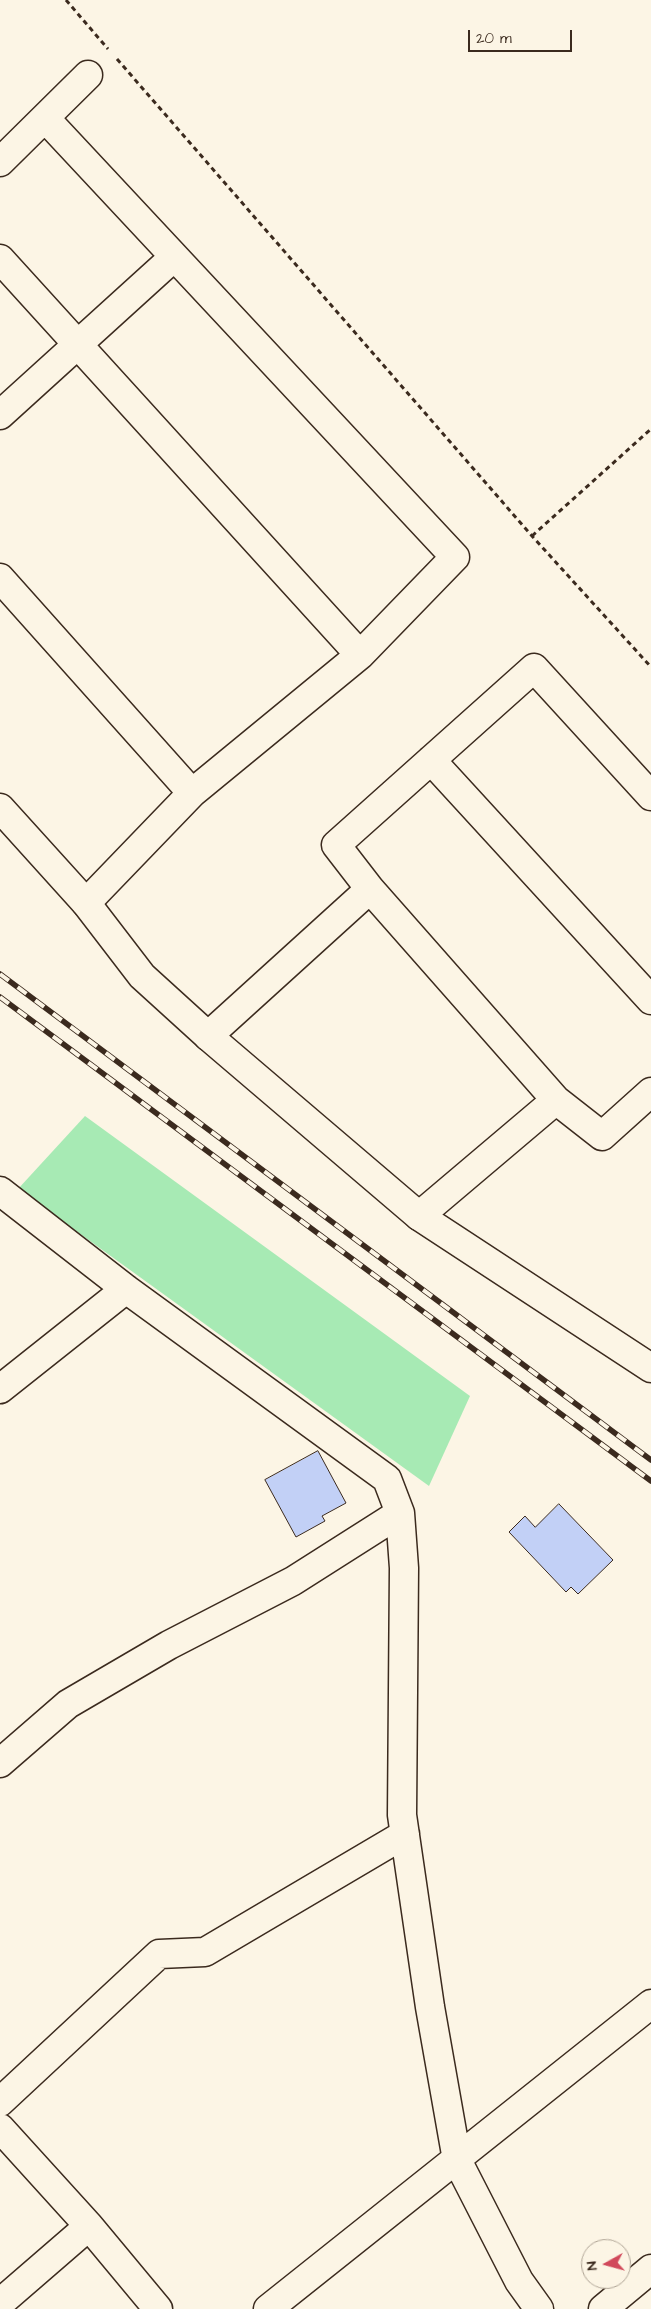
<!DOCTYPE html>
<style>
body{margin:0}
#map{position:relative;width:651px;height:2309px;overflow:hidden;background:#fcf5e5;font-family:"Architects Daughter",sans-serif}
canvas{display:block}
.north{position:absolute;left:581px;top:2239px;width:50px;height:50px;box-sizing:border-box;background:#fcf5e5;border:1px solid #afa495;border-radius:50%;rotate:263deg;font-size:14px;font-weight:700;line-height:20px;text-align:center;color:#3b2a1e}
.north::after{content:'';display:block;margin:auto;width:18px;height:22px;background:#d1495b;clip-path:polygon(50% 0,100% 100%,50% 72%,0 100%)}
.scale{position:absolute;left:468px;top:30px;width:104px;height:22px;box-sizing:border-box;border:2px solid #3b2a1e;border-top:0;padding-left:6px;font-size:15px;line-height:18px;white-space:nowrap;color:#3b2a1e;-webkit-text-stroke:4px #fcf5e5;paint-order:stroke}
</style>
<div id="map">
<canvas width="651" height="2309"></canvas>
<div class="north">N</div>
<div class="scale">20 m</div>
</div>
<script>
const ctx = document.querySelector('canvas').getContext('2d');
ctx.lineJoin = 'round';
function fill(path, color) { ctx.fillStyle = color; ctx.fill(path, 'evenodd'); }
function strokePath(path, color, width, dash) { ctx.strokeStyle = color; ctx.lineWidth = width; ctx.lineCap = dash ? 'butt' : 'round'; ctx.setLineDash(dash || []); ctx.stroke(path); }
fill(new Path2D(`
 M 85,1116 L 470,1396 L 429,1486 L 18,1189 Z`), '#a7eab4');
const building = new Path2D(`
 M 318,1451 L 346,1503 L 322,1516 L 325,1521 L 296,1537 L 265,1480 Z
 M 559,1504 L 613,1560 L 578,1594 L 571,1587 L 566,1592 L 509,1532 L 525,1516 L 535,1527 Z`);
fill(building, '#c2d0f6');
strokePath(building, '#3b2a1e', 1);
const street = new Path2D(`
 M 45,118 L 455,557 L 360,655 L 192,793 L 86,903
 M 0,162 L 88,75
 M 0,259 L 360,655
 M 0,415 L 174,257
 M 0,578 L 192,793
 M 431,760 L 651,1000
 M 651,796 L 534,668 L 336,845 L 370,889 L 556,1100 L 602,1136 L 651,1092
 M 208,1036 L 370,889
 M 0,1191 L 126,1289 L 387,1479 L 400,1513 L 404,1568 L 402,1815 L 430,2007 L 457,2160 L 519,2281 L 539,2309
 M 419,1216 L 556,1100
 M 0,1389 L 126,1289
 M 0,1763 L 68,1704 L 169,1645 L 293,1581 L 400,1513
 M 0,2102 L 159,1954 L 205,1952 L 405,1834
 M 0,2128 L 89,2226 L 0,2303
 M 89,2226 L 158,2309
 M 268,2309 L 651,2004
 M 603,2309 L 651,2269`);
const secondary = new Path2D(`
 M 0,808 L 86,903 L 142,976 L 208,1036 L 419,1216 L 651,1368`);
strokePath(street, '#3b2a1e', 31);
strokePath(secondary, '#3b2a1e', 31);
strokePath(new Path2D(`
 M 66,0 L 108,49
 M 117,59 L 532,536 L 651,667
 M 532,536 L 651,429`), '#3b2a1e', 3, [5, 4]);
strokePath(street, '#fcf5e5', 28);
strokePath(secondary, '#fcf5e5', 28);
const rail = new Path2D(`
 M 0,974 L 651,1460
 M 0,997 L 651,1481`);
strokePath(rail, '#3b2a1e', 5.5);
strokePath(rail, '#fcf5e5', 4, [11]);
</script>
